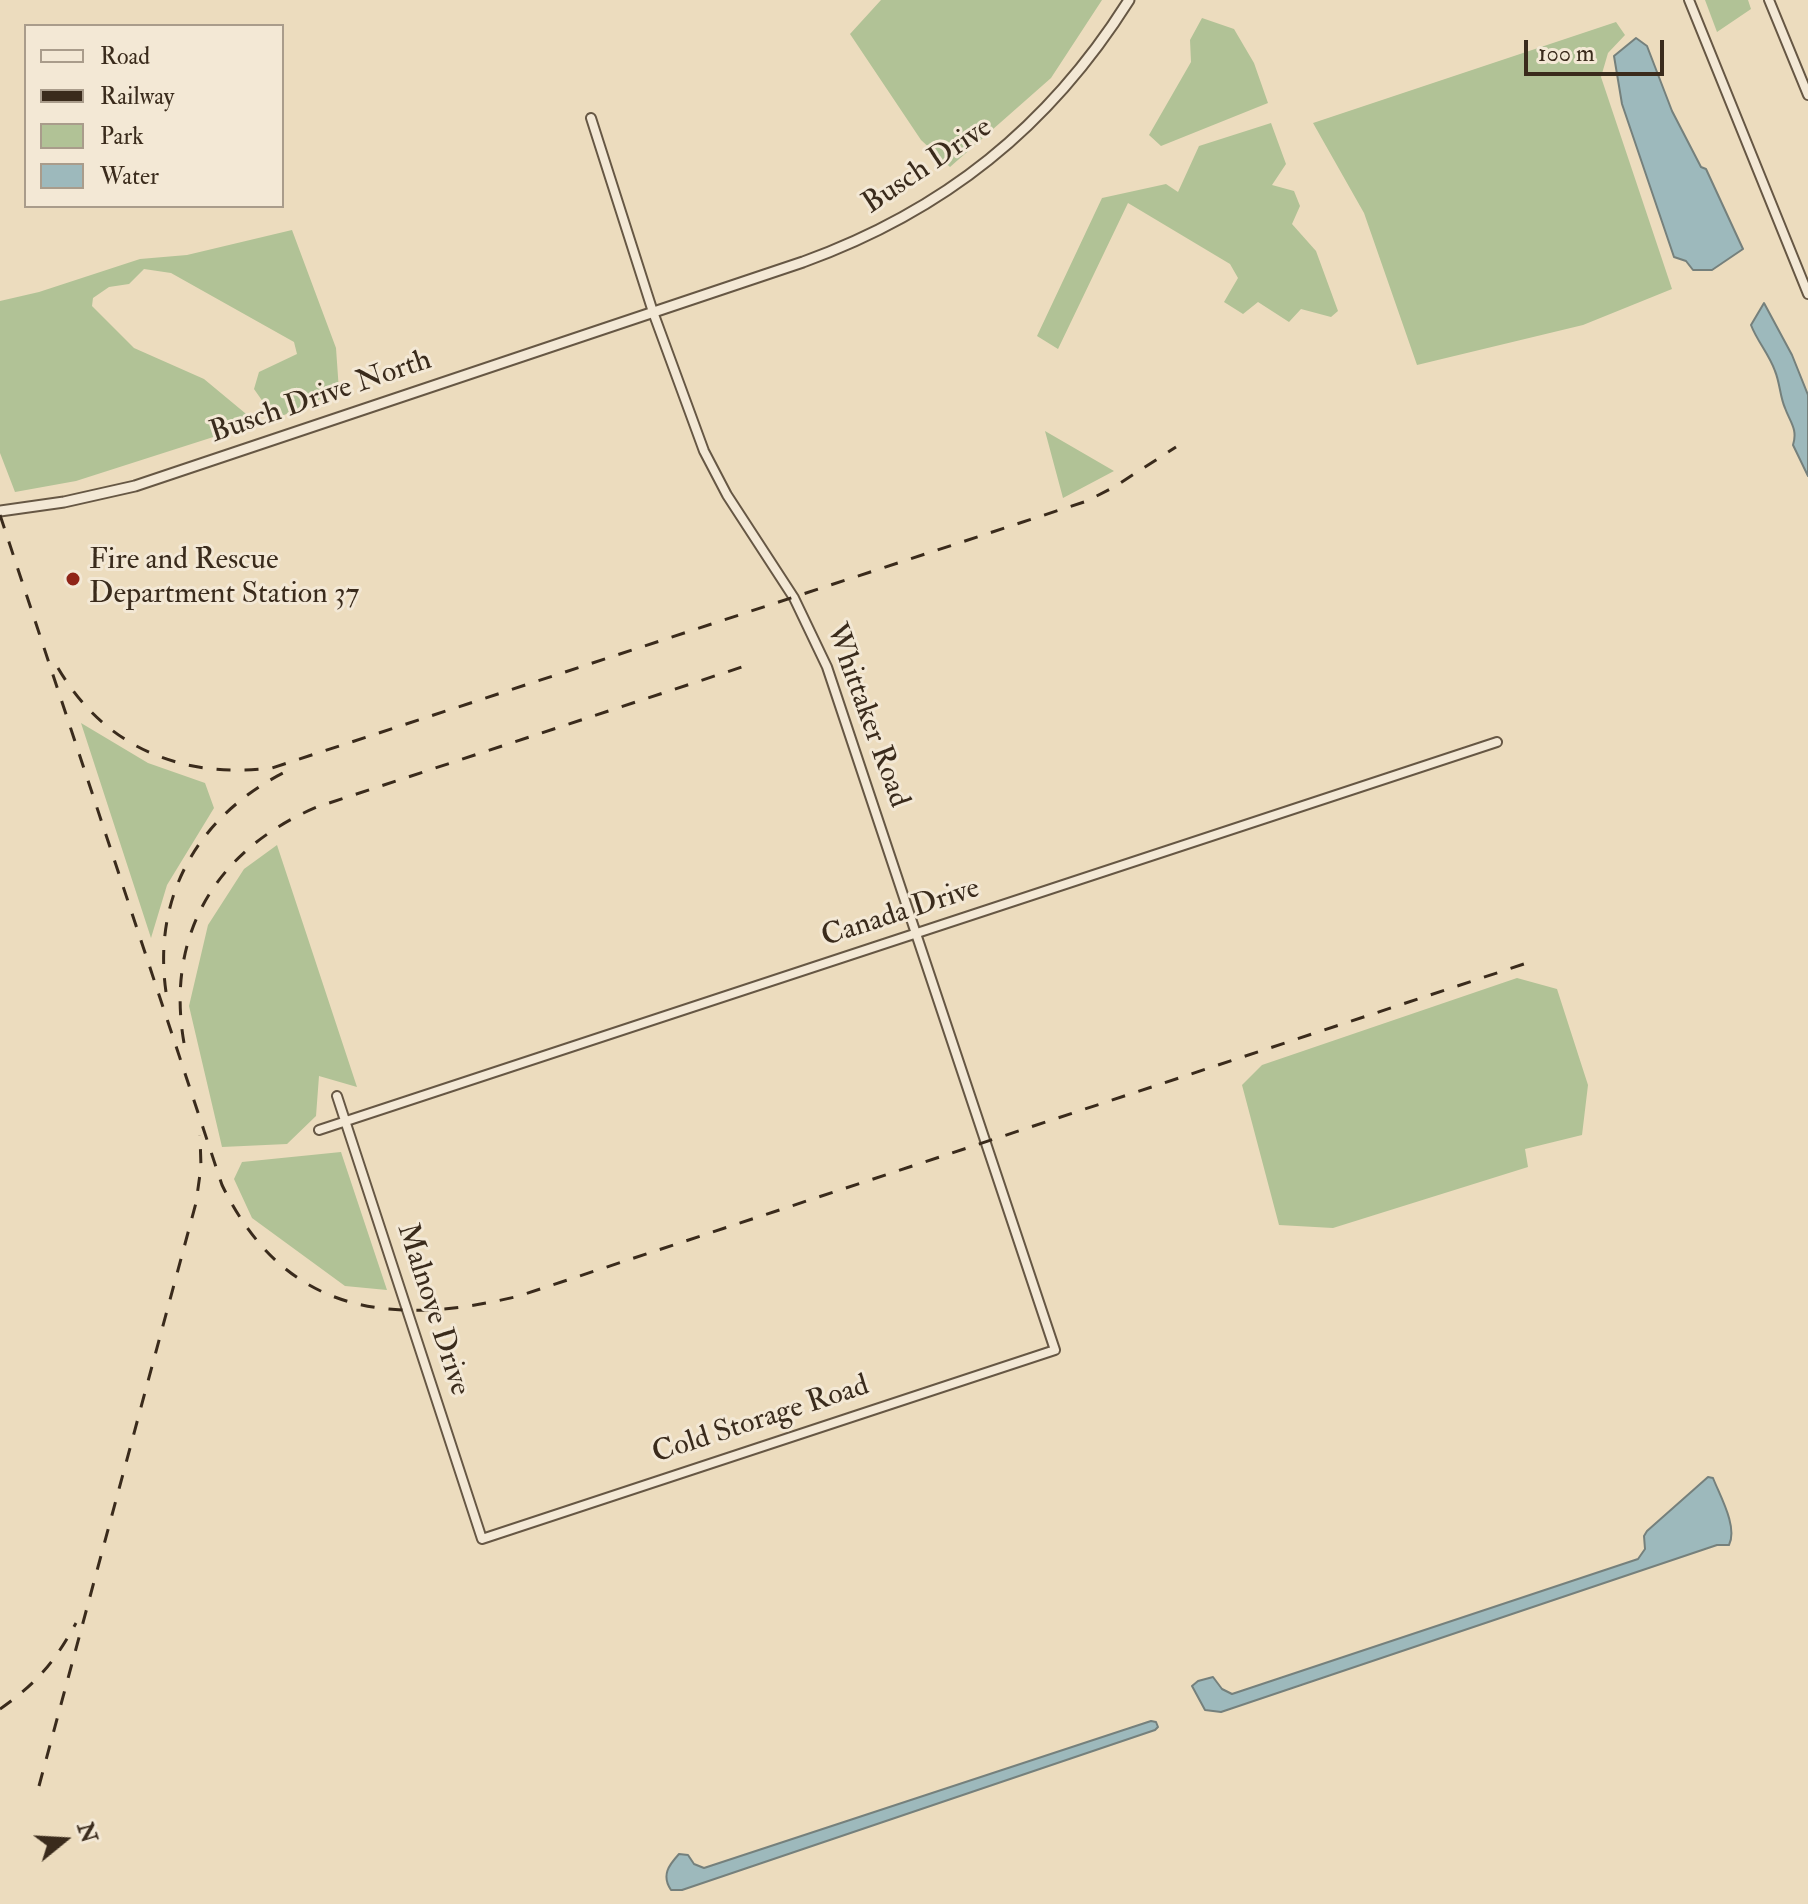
<!DOCTYPE html>
<style>
body{margin:0}
#map{position:relative;width:1808px;height:1904px;overflow:hidden;background:#ecdcbe;font-family:"IM FELL Double Pica",serif}
canvas{display:block}
.legend{position:absolute;left:24px;top:24px;width:260px;height:184px;box-sizing:border-box;background:#f3e8d5;border:2px solid #a99c8b;margin:0;padding:10px 14px;list-style:none;font-size:24px;color:#3a2b1c}
.legend li{display:flex;align-items:center;gap:16px;height:40px}
.legend b{width:40px;border:2px solid #a99c8b}
.north{position:absolute;left:24px;top:1800px;width:80px;height:80px;-webkit-text-stroke:6px #f3e8d5;paint-order:stroke;rotate:72deg;font-size:22px;font-weight:700;line-height:32px;text-align:center;color:#3a2b1c}
.north::after{content:'';display:block;margin:auto;width:28px;height:36px;background:#3a2b1c;clip-path:polygon(50% 0,100% 100%,50% 72%,0 100%)}
.scale{position:absolute;left:1524px;top:40px;width:140px;height:36px;box-sizing:border-box;border:4px solid #3a2b1c;border-top:0;padding-left:10px;font-size:24px;line-height:28px;white-space:nowrap;color:#3a2b1c;-webkit-text-stroke:6px #f3e8d5;paint-order:stroke}
</style>
<div id="map">
<canvas width="1808" height="1904"></canvas>
<ul class="legend">
<li><b style="height:10px;background:#f3e8d5"></b>Road</li>
<li><b style="height:10px;background:#3a2b1c"></b>Railway</li>
<li><b style="height:22px;background:#b1c296"></b>Park</li>
<li><b style="height:22px;background:#9db9bc"></b>Water</li>
</ul>
<div class="north">N</div>
<div class="scale">100 m</div>
</div>
<script>
const ctx = document.querySelector('canvas').getContext('2d');
ctx.lineJoin = 'round';
function fill(path, color) { ctx.fillStyle = color; ctx.fill(path, 'evenodd'); }
function strokePath(path, color, width, dash) { ctx.strokeStyle = color; ctx.lineWidth = width; ctx.lineCap = dash ? 'butt' : 'round'; ctx.setLineDash(dash || []); ctx.stroke(path); }
function write(font, color, halo, rows, align = 'center') {
  ctx.font = font + ' "IM FELL Double Pica",serif'; ctx.lineWidth = 6; ctx.setLineDash([]); ctx.textBaseline = 'middle'; ctx.strokeStyle = halo; ctx.fillStyle = color; for (const [text, x, y, turn = 0] of rows) {
    ctx.save(); ctx.translate(x, y); ctx.rotate((+turn || 0) * Math.PI / 180); ctx.textAlign = isNaN(turn) ? turn : align; if (halo) ctx.strokeText(text, 0, 0); ctx.fillText(text, 0, 0); ctx.restore();
  }
}
fill(new Path2D(`
 M 881,0 L 1102,0 L 1051,78 L 950,167 L 921,140 L 850,34 Z
 M 1705,0 L 1748,0 L 1751,9 L 1717,32 Z
 M 1202,18 L 1234,29 L 1254,63 L 1268,103 L 1161,146 L 1149,135 L 1191,62 L 1190,40 Z
 M 1616,22 L 1625,35 L 1608,53 L 1601,77 L 1672,289 L 1583,325 L 1417,365 L 1364,213 L 1313,123 Z
 M 1271,123 L 1286,164 L 1272,185 L 1294,191 L 1300,206 L 1292,224 L 1316,251 L 1338,311 L 1331,317 L 1301,309 L 1289,322 L 1258,302 L 1243,314 L 1224,302 L 1238,278 L 1230,264 L 1128,203 L 1058,349 L 1037,336 L 1102,198 L 1166,184 L 1178,192 L 1199,146 Z
 M 292,230 L 336,348 L 339,391 L 275,419 L 254,389 L 259,372 L 297,354 L 294,342 L 171,273 L 144,269 L 129,284 L 109,287 L 93,298 L 92,306 L 134,348 L 204,379 L 257,423 L 76,481 L 15,492 L 0,453 L 0,301 L 39,292 L 140,259 L 187,255 Z
 M 1045,431 L 1114,471 L 1063,498 Z
 M 81,723 L 148,763 L 205,783 L 214,808 L 167,885 L 151,938 Z
 M 277,845 L 357,1087 L 319,1076 L 316,1116 L 287,1144 L 222,1147 L 189,1006 L 208,925 L 244,869 Z
 M 1517,978 L 1557,989 L 1588,1085 L 1582,1135 L 1525,1149 L 1528,1167 L 1333,1228 L 1279,1225 L 1242,1085 L 1262,1065 Z
 M 341,1152 L 387,1290 L 345,1286 L 252,1218 L 234,1179 L 242,1162 Z`), '#b1c296');
const water = new Path2D(`
 M 1636,38 L 1647,46 L 1672,111 L 1701,167 L 1706,169 L 1743,249 L 1712,270 L 1693,270 L 1686,261 L 1674,257 L 1622,104 L 1614,56 Z
 M 1764,303 L 1792,355 L 1808,395 L 1808,476 L 1793,445 C 1798,429 1790,422 1785,408 C 1780,397 1780,383 1775,371 C 1769,354 1757,341 1751,325 Z
 M 1708,1477 L 1713,1478 C 1720,1496 1738,1527 1729,1545 L 1717,1545 L 1221,1712 L 1205,1710 L 1192,1686 L 1198,1681 L 1213,1677 L 1222,1689 L 1232,1694 L 1638,1559 L 1645,1549 L 1644,1536 L 1647,1531 Z
 M 1151,1721 L 1156,1722 L 1158,1727 L 1155,1730 L 682,1890 L 671,1890 C 661,1875 669,1865 679,1854 L 688,1855 L 694,1864 L 704,1868 Z`);
fill(water, '#9db9bc');
strokePath(water, '#75807c', 2);
const minor = new Path2D(`
 M 1689,0 L 1808,294
 M 1769,0 L 1808,95
 M 337,1096 L 482,1539 L 1055,1350 L 827,667 L 794,598 L 727,495 L 704,451 L 653,312 L 591,118
 M 319,1130 L 1497,742`);
const tertiary = new Path2D(`
 M 0,511 L 64,502 L 135,486 L 803,262 C 944,211 1049,127 1129,0`);
strokePath(minor, '#665744', 12);
strokePath(tertiary, '#665744', 13);
strokePath(minor, '#f3e8d5', 8);
strokePath(tertiary, '#f3e8d5', 9);
strokePath(new Path2D(`
 M 0,515 L 222,1185 C 285,1315 391,1327 519,1296 L 1536,960
 M 58,668 C 105,748 182,779 272,768 L 1087,501 L 1114,487 L 1176,447
 M 166,992 C 152,894 200,814 287,771
 M 184,1043 C 165,934 217,849 317,807 L 748,665
 M 0,1709 C 37,1683 54,1663 76,1623
 M 39,1786 L 196,1203 L 201,1167 L 200,1135`), '#3a2b1c', 3, [14, 14]);
for (const [x, y, r, color] of [
 [73,579,8,"#8f2418"]
]) { const dot = new Path2D(); dot.arc(x, y, r, 0, 2 * Math.PI); ctx.fillStyle = color; ctx.fill(dot); strokePath(dot, '#f3e8d5', 3); }
write('30px', '#3a2b1c', '#f3e8d5', [
 ["Busch Drive",928,167,-34],
 ["Busch Drive North",321,398,-19],
 ["Whittaker Road",866,716,70],
 ["Canada Drive",901,914,-18],
 ["Malnove Drive",432,1310,72],
 ["Cold Storage Road",761,1421,-18]
]);
write('30px', '#3a2b1c', '#f3e8d5', [
 ["Fire and Rescue",89,562],
 ["Department Station 37",89,596]
], 'left');
</script>
